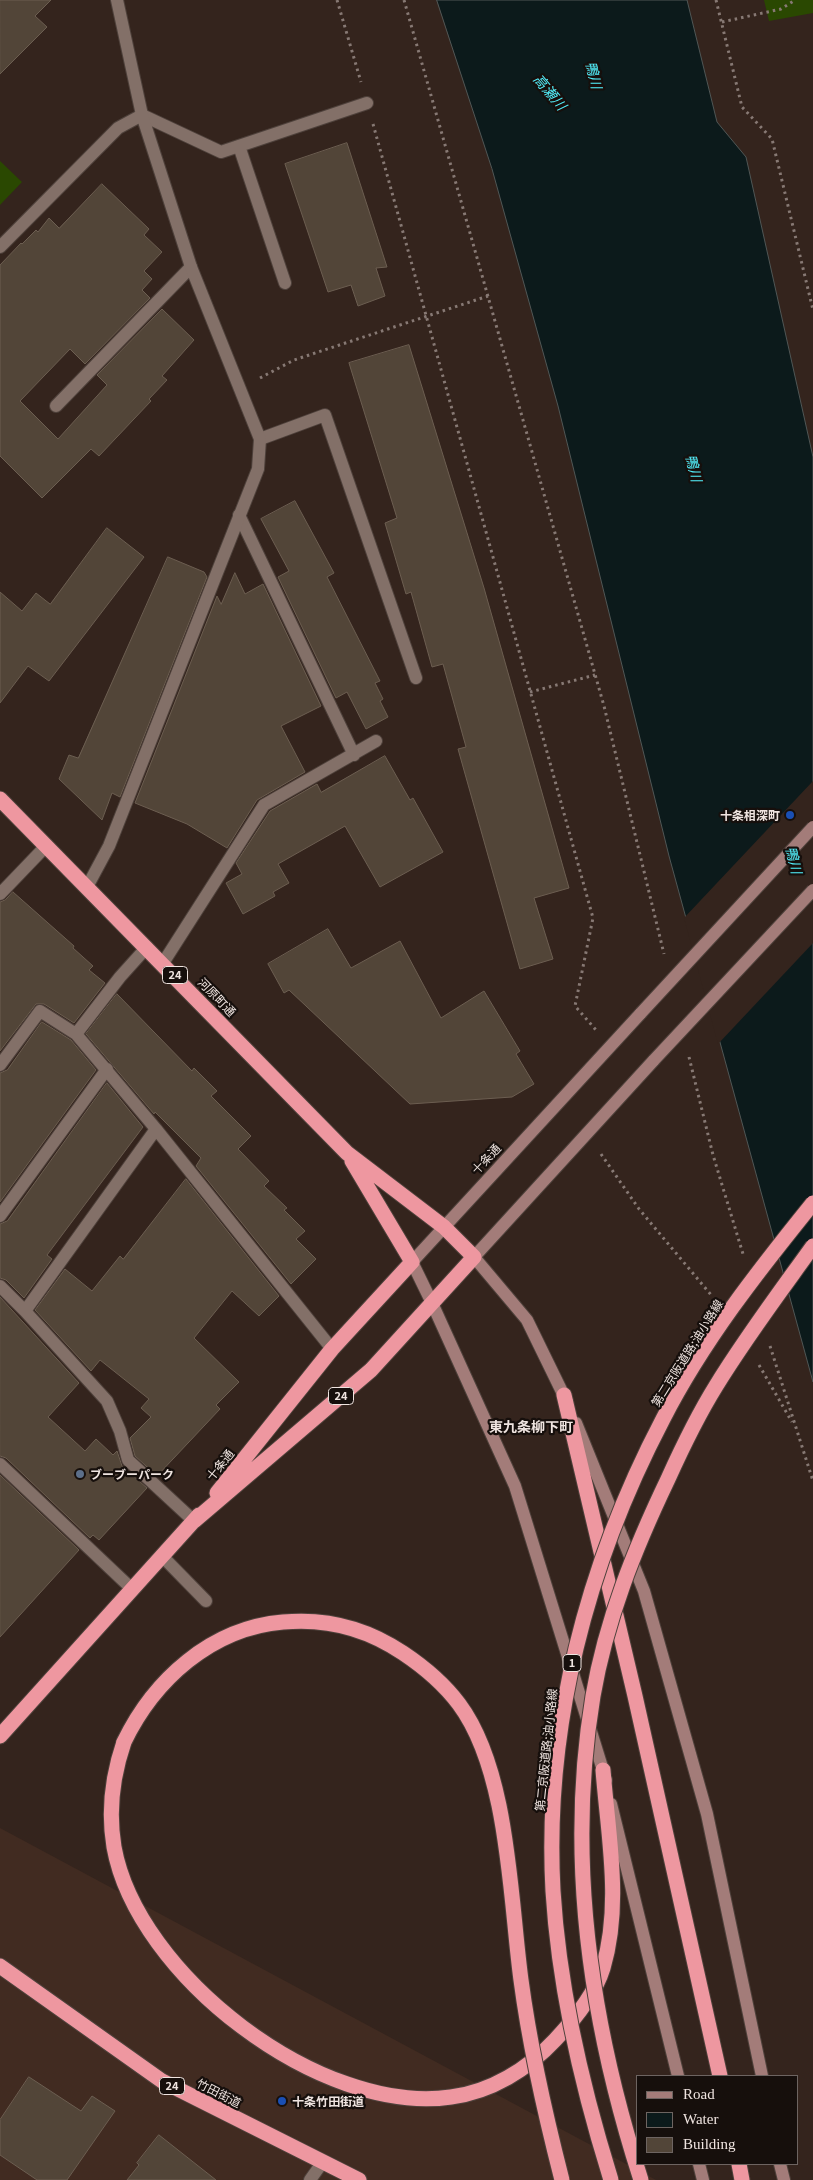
<!DOCTYPE html>
<meta charset="utf-8">
<style>
body{margin:0}
#map{position:relative;width:813px;height:2180px;overflow:hidden;background:#34241d;font-family:Georgia,serif}
canvas{display:block}
.legend{position:absolute;left:636px;top:2075px;width:162px;height:90px;box-sizing:border-box;background:#160f0c;border:1px solid #6d6461;margin:0;padding:6px 9px;list-style:none;font-size:15px;color:#efe4e0}
.legend li{display:flex;align-items:center;gap:10px;height:25px}
.legend b{width:25px;border:1px solid #6d6461}
</style>
<div id="map">
<canvas width="813" height="2180"></canvas>
<ul class="legend">
<li><b style="height:6px;background:#a37c79"></b>Road</li>
<li><b style="height:14px;background:#0c1a1b"></b>Water</li>
<li><b style="height:14px;background:#524538"></b>Building</li>
</ul>
</div>
<script>
const ctx = document.querySelector('canvas').getContext('2d');
ctx.lineJoin = 'round';
function fill(path, color) { ctx.fillStyle = color; ctx.fill(path, 'evenodd'); }
function strokePath(path, color, width, dash) { ctx.strokeStyle = color; ctx.lineWidth = width; ctx.lineCap = dash ? 'butt' : 'round'; ctx.setLineDash(dash || []); ctx.stroke(path); }
function write(font, color, halo, rows, align = 'center') {
  ctx.font = font + ' Georgia,"Noto Sans JP",serif'; ctx.lineWidth = 4.5; ctx.setLineDash([]); ctx.textBaseline = 'middle'; ctx.strokeStyle = halo; ctx.fillStyle = color; for (const [text, x, y, turn = 0] of rows) {
    ctx.save(); ctx.translate(x, y); ctx.rotate((+turn || 0) * Math.PI / 180); ctx.textAlign = isNaN(turn) ? turn : align; if (halo) ctx.strokeText(text, 0, 0); ctx.fillText(text, 0, 0); ctx.restore();
  }
}
fill(new Path2D(`
 M 0,1828 L 656,2180 L 0,2180 Z`), '#412b21');
fill(new Path2D(`
 M 764,0 L 813,0 L 813,13 L 769,21 Z
 M 0,161 L 22,182 L 0,205 Z`), '#2a4801');
const water = new Path2D(`
 M 437,0 L 687,0 L 717,122 L 746,157 L 813,457 L 813,1382 L 669,856 L 558,406 L 492,169 Z`);
fill(water, '#0c1a1b');
strokePath(water, '#505756', 1);
fill(new Path2D(`
 M 813,781 L 813,943 L 718,1044 L 684,918 Z`), '#34241d');
const building = new Path2D(`
 M 0,0 L 51,0 L 35,16 L 47,27 L 0,74 Z
 M 347,143 L 387,267 L 376,268 L 385,296 L 358,306 L 351,285 L 328,292 L 285,164 Z
 M 102,184 L 149,229 L 144,235 L 162,252 L 144,271 L 152,279 L 142,290 L 150,298 L 85,364 L 70,349 L 20,401 L 58,439 L 107,385 L 97,375 L 162,309 L 194,340 L 162,376 L 167,380 L 149,399 L 151,401 L 99,456 L 91,449 L 42,498 L 0,456 L 0,265 L 21,243 L 22,244 L 36,230 L 38,232 L 49,218 L 59,228 Z
 M 409,345 L 484,588 L 569,888 L 534,898 L 553,959 L 520,969 L 458,749 L 466,747 L 443,664 L 432,667 L 411,592 L 406,594 L 385,523 L 397,518 L 349,363 Z
 M 295,501 L 334,573 L 327,577 L 380,681 L 375,683 L 383,699 L 380,701 L 388,717 L 366,729 L 347,692 L 336,698 L 278,577 L 289,571 L 261,519 Z
 M 107,528 L 144,557 L 49,681 L 28,666 L 0,703 L 0,592 L 22,611 L 36,593 L 50,604 Z
 M 168,557 L 204,572 L 207,577 L 120,797 L 112,793 L 102,820 L 59,779 L 69,755 L 78,758 Z
 M 235,573 L 245,594 L 263,584 L 321,706 L 281,726 L 305,772 L 257,800 L 227,848 L 187,824 L 135,803 L 217,596 L 221,604 Z
 M 385,756 L 410,800 L 413,798 L 443,852 L 380,887 L 345,826 L 278,864 L 289,883 L 273,892 L 275,896 L 243,914 L 226,883 L 242,874 L 236,863 L 270,811 L 317,784 L 321,792 Z
 M 13,892 L 74,946 L 73,948 L 93,966 L 89,970 L 105,983 L 74,1023 L 44,1004 L 36,1004 L 0,1051 L 0,902 L 5,900 Z
 M 328,929 L 351,968 L 400,941 L 441,1018 L 484,991 L 520,1051 L 516,1054 L 534,1084 L 512,1097 L 410,1104 L 289,990 L 284,993 L 268,964 Z
 M 117,994 L 192,1071 L 194,1068 L 217,1091 L 211,1096 L 251,1136 L 238,1149 L 269,1181 L 264,1186 L 287,1208 L 284,1210 L 305,1231 L 296,1239 L 316,1259 L 291,1284 L 196,1166 L 201,1158 L 155,1112 L 154,1114 L 86,1034 Z
 M 42,1022 L 71,1040 L 96,1070 L 0,1202 L 0,1073 L 7,1070 Z
 M 107,1083 L 143,1127 L 47,1255 L 52,1259 L 24,1298 L 6,1280 L 0,1278 L 0,1224 L 7,1221 Z
 M 186,1179 L 279,1296 L 259,1316 L 232,1291 L 194,1338 L 239,1382 L 216,1405 L 220,1409 L 157,1476 L 135,1456 L 130,1438 L 151,1417 L 141,1408 L 149,1399 L 100,1360 L 91,1371 L 35,1310 L 65,1269 L 92,1291 L 120,1256 L 123,1259 Z
 M 0,1297 L 79,1383 L 48,1417 L 85,1451 L 96,1439 L 113,1455 L 117,1451 L 122,1466 L 147,1488 L 99,1540 L 93,1535 L 90,1538 L 6,1458 L 0,1456 Z
 M 0,1475 L 79,1550 L 0,1637 Z
 M 29,2077 L 81,2111 L 92,2096 L 115,2111 L 67,2180 L 37,2180 L 0,2155 L 0,2120 Z
 M 159,2135 L 216,2180 L 127,2180 L 139,2165 L 137,2163 Z`);
fill(building, '#524538');
strokePath(building, '#6c5e51', 1);
const lane = new Path2D(`
 M 142,115 L 221,152 L 367,103
 M 239,146 L 285,283
 M 56,406 L 191,267
 M 260,439 L 325,415 L 416,678
 M 239,515 L 354,755
 M 0,894 L 47,845
 M 163,963 L 264,805 L 376,741
 M 76,1034 L 120,977 L 147,947
 M 0,1065 L 40,1011 L 76,1034 L 156,1129 L 332,1349
 M 0,1216 L 107,1069
 M 0,1286 L 25,1311 L 107,1401 L 120,1431 L 128,1460 L 194,1521
 M 25,1311 L 156,1129
 M 162,1556 L 206,1601`);
const street = new Path2D(`
 M 0,247 L 118,128 L 142,115
 M 87,887 L 109,846 L 258,469 L 260,439 L 191,267 L 142,115 L 117,0
 M 0,1464 L 132,1589
 M 310,2180 L 322,2163`);
const secondary = new Path2D(`
 M 567,1402 L 527,1320 L 474,1257 L 654,1060
 M 576,1423 L 644,1591 L 707,1814 L 762,2076
 M 606,1780 L 515,1486 L 432,1303 L 412,1262 L 641,1013
 M 611,1804 L 678,2076
 M 699,2164 L 703,2180
 M 780,2164 L 784,2180`);
const highway = new Path2D(`
 M 0,799 L 347,1153 L 444,1227 L 474,1257 L 371,1370 L 194,1521
 M 564,1395 L 635,1696 L 720,2076
 M 217,1493 L 332,1349 L 412,1262 L 352,1161
 M 0,1736 L 199,1515
 M 124,1742 C 112,1777 108,1811 114,1847 C 137,1975 321,2116 451,2097 C 491,2092 528,2069 555,2040 C 574,2020 595,1994 603,1968 C 622,1904 608,1835 603,1770
 M 0,1966 L 162,2081 L 359,2180
 M 739,2164 L 742,2180`);
strokePath(lane, '#4e413b', 14);
strokePath(street, '#4e413b', 14);
strokePath(secondary, '#4e413b', 14);
strokePath(highway, '#4e413b', 17);
strokePath(new Path2D(`
 M 337,0 L 361,82
 M 404,0 L 604,706 L 664,954
 M 716,0 L 742,107 L 772,139 L 813,310
 M 722,22 L 781,9 L 795,0
 M 373,124 L 593,918 L 575,1006 L 596,1030
 M 260,378 L 294,360 L 488,296
 M 530,692 L 595,675
 M 689,1057 L 713,1155 L 743,1254
 M 601,1154 L 639,1209 L 712,1296
 M 770,1346 L 813,1481
 M 759,1365 L 792,1422`), '#877974', 3, [2.5, 4]);
strokePath(lane, '#837068', 12);
strokePath(street, '#837068', 12);
strokePath(secondary, '#a37c79', 12);
strokePath(highway, '#ee97a0', 15);
const secondaryBridge = new Path2D(`
 M 641,1013 L 813,827
 M 654,1060 L 813,890`);
const highwayBridge = new Path2D(`
 M 124,1742 C 154,1680 211,1628 283,1622 C 326,1618 366,1628 403,1653 C 424,1667 444,1684 459,1704 C 509,1771 510,1899 521,1980 C 530,2048 545,2114 562,2180
 M 611,2180 C 582,2087 559,1989 553,1891 C 544,1727 587,1564 663,1419 C 703,1341 758,1271 813,1203
 M 641,2180 C 591,2025 566,1858 593,1696 C 606,1620 635,1548 668,1479 C 682,1448 698,1415 716,1386 C 746,1337 780,1292 813,1246`);
strokePath(secondaryBridge, '#4e413b', 14, []);
strokePath(highwayBridge, '#4e413b', 17, []);
strokePath(secondaryBridge, '#a37c79', 12);
strokePath(highwayBridge, '#ee97a0', 15);
for (const [x, y, r, color] of [
 [790,815,5,"#1a4fb4"],
 [80,1474,5,"#5c6f8a"],
 [282,2101,5,"#1a4fb4"]
]) { const dot = new Path2D(); dot.arc(x, y, r, 0, 2 * Math.PI); ctx.fillStyle = color; ctx.fill(dot); strokePath(dot, '#160f0c', 2); }
for (const [x, y, w] of [
 [175,975,25],
 [341,1396,25],
 [572,1663,18],
 [172,2086,25]
]) { const box = new Path2D(); box.roundRect(x - w / 2, y - 8.5, w, 17, 4); ctx.fillStyle = '#160f0c'; ctx.fill(box); strokePath(box, '#efe4e0', 1); }
write('bold 11px', '#efe4e0', null, [
 ["24",175,975],
 ["24",341,1396],
 ["1",572,1663],
 ["24",172,2086]
]);
write('bold 12px', '#efe4e0', '#160f0c', [
 ["十条相深町",780,815,"right"],
 ["ブーブーパーク",90,1474],
 ["十条竹田街道",292,2101]
], 'left');
write('12px', '#efe4e0', '#160f0c', [
 ["河原町通",217,997,46],
 ["十条通",486,1159,-47],
 ["第二京阪道路;油小路線",687,1353,-58],
 ["十条通",220,1465,-51],
 ["第二京阪道路;油小路線",546,1750,-84],
 ["竹田街道",219,2093,27]
]);
write('italic 14px', '#53f1fd', '#160f0c', [
 ["鴨川",594,75,76],
 ["高瀬川",550,92,50],
 ["鴨川",694,468,76],
 ["鴨川",794,860,76]
]);
write('bold 14px', '#efe4e0', '#160f0c', [
 ["東九条柳下町",531,1427]
]);
</script>
